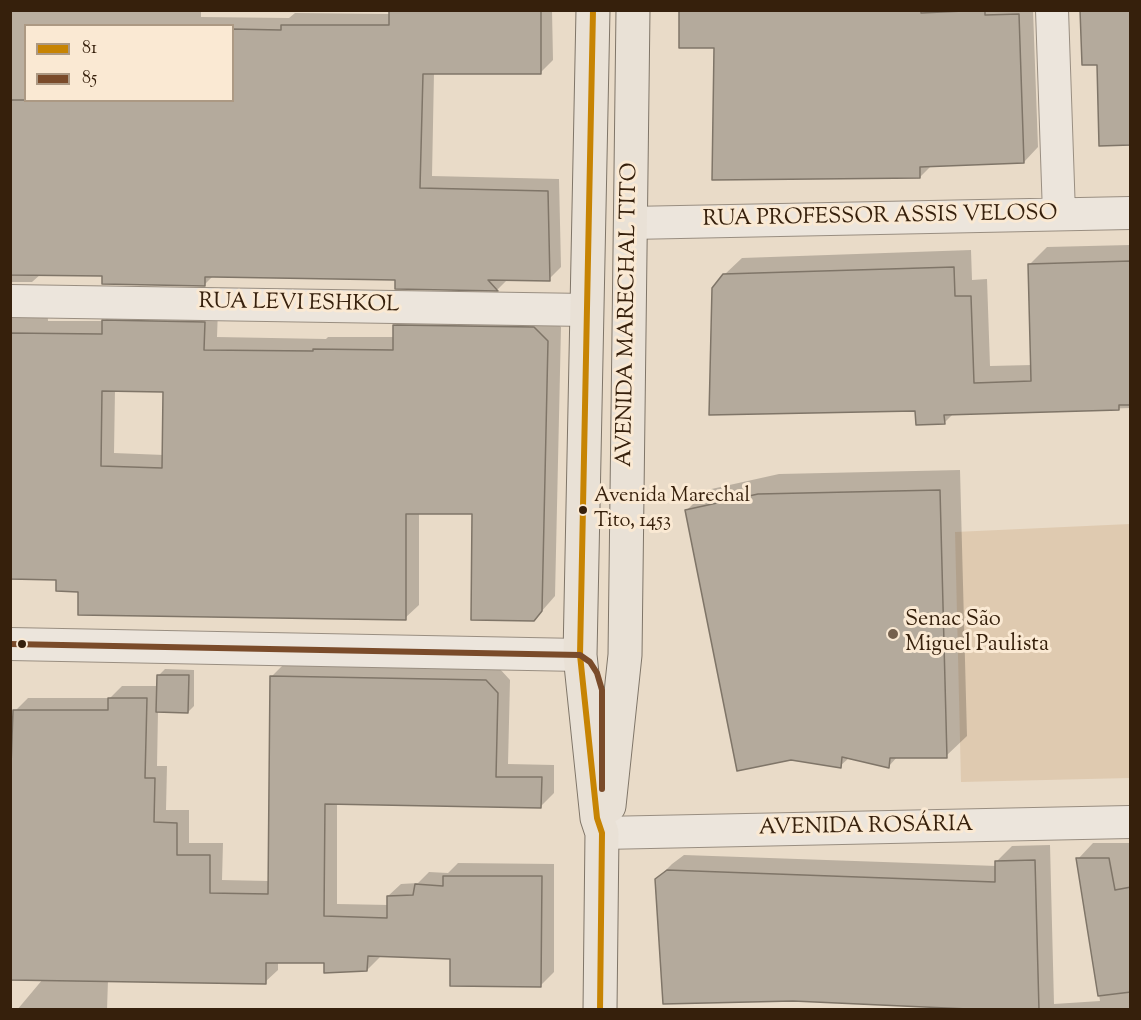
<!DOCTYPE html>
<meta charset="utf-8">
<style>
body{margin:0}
#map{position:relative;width:1141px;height:1020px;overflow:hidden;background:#e9dbc8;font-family:"Sorts Mill Goudy",serif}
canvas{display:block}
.frame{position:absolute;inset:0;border:12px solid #36200c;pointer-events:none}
.legend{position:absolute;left:24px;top:24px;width:210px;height:78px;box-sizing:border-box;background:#fae9d3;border:2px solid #ac9983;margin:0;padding:8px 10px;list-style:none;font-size:18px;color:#36200c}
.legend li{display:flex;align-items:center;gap:12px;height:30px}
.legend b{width:30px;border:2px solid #ac9983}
</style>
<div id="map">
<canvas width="1141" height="1020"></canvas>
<div class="frame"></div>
<ul class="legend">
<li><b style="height:8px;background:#c78403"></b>81</li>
<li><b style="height:8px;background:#7a4b2a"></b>85</li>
</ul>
</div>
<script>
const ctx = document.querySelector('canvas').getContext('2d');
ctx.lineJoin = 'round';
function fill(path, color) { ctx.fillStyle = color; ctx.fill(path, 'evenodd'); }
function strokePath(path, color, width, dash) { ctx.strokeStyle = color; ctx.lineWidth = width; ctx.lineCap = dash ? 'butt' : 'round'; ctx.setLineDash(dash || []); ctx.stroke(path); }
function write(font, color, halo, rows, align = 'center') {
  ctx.font = font + ' "Sorts Mill Goudy",serif'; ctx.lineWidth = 6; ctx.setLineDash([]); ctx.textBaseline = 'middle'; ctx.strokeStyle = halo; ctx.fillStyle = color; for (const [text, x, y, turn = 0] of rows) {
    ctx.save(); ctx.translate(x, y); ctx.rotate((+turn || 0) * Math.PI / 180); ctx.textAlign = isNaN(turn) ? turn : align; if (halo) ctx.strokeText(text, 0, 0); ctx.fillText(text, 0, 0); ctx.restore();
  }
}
fill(new Path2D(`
 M 1130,524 L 1130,778 L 961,782 L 955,532 Z`), '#dfcab0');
fill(new Path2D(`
 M 10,10 L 201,10 L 201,17 L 289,18 L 295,13 L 391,14 L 391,10 L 552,10 L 553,60 L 540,73 L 434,73 L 432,176 L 559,179 L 561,267 L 549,279 L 508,279 L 498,289 L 396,288 L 397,279 L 214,275 L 204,285 L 103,274 L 41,274 L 32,282 L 10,282 ZM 26,26 L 232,26 L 232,100 L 26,100 Z
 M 681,10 L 1033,10 L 1038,147 L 1024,162 L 932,165 L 920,177 L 716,47 Z
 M 1130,245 L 1130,408 L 953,414 L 944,423 L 917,409 L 724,275 L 742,258 L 971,250 L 972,280 L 987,279 L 990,366 L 1032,365 L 1030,264 L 1047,247 Z
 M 10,302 L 47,306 L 48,321 L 104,321 L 117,308 L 218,309 L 217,337 L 326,339 L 328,337 L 394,337 L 395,326 L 408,312 L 548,314 L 561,327 L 555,596 L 534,620 L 473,512 L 419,512 L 419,605 L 405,618 L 80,590 L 57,578 L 10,578 ZM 115,390 L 165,390 L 164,455 L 114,453 Z
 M 960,470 L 967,736 L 946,756 L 898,756 L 889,766 L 849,758 L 840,766 L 687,510 L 707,490 L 779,474 Z
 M 284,664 L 499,668 L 510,680 L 508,764 L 554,765 L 554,793 L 541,806 L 337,803 L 337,904 L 389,905 L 388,896 L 401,884 L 418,883 L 429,872 L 448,873 L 458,863 L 554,864 L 554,972 L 541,985 L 451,958 L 380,955 L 380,957 L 367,970 L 326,962 L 278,962 L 278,970 L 265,982 L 108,980 L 107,1010 L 17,1010 L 43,979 L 15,711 L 28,698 L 110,698 L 122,686 L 158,686 L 159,675 L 165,669 L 194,670 L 194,706 L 188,712 L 158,711 L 157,766 L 167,766 L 166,810 L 189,810 L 189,843 L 223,843 L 222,880 L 269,881 L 271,677 Z
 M 1093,843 L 1130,843 L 1130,1010 L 942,1010 L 942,1005 L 657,879 L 672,864 L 684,855 L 997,866 L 997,861 L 1012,846 L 1050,845 L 1054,1004 L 1100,1001 L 1078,859 Z`), '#0003');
const building = new Path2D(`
 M 389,10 L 541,10 L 541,74 L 423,74 L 420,188 L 548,191 L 550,281 L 488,280 L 498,291 L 395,289 L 395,280 L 214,277 L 205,277 L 205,286 L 102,284 L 102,276 L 10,275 L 10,100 L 232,100 L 232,29 L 281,30 L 281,25 L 389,25 Z
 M 921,10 L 921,13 L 985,10 L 985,15 L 1019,14 L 1024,163 L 920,167 L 920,178 L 712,180 L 714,48 L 679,48 L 679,11 Z
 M 1080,10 L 1131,10 L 1131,145 L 1099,146 L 1097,65 L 1082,65 Z
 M 1131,261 L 1131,405 L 1119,405 L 1119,410 L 944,415 L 945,424 L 916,425 L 915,411 L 709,415 L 712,288 L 723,274 L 954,267 L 955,296 L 971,296 L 974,383 L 1031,381 L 1028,264 Z
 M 102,320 L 205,322 L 204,350 L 313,351 L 313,349 L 393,350 L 393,325 L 534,327 L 548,341 L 542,611 L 534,621 L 471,620 L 472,514 L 406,514 L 406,620 L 78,615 L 78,592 L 56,591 L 56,580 L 10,579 L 10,333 L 102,334 ZM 102,391 L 163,392 L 162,468 L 101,466 Z
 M 940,490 L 947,758 L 890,758 L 889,768 L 842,757 L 841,768 L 791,760 L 737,771 L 685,510 L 758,494 Z
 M 157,675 L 189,675 L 188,713 L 156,712 Z
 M 270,676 L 486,680 L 498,693 L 496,777 L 542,777 L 541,808 L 325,804 L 324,916 L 387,918 L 387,896 L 413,895 L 415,884 L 443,886 L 443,876 L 542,876 L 541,987 L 450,986 L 450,959 L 368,956 L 367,971 L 324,973 L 324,963 L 266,963 L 266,984 L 10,980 L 10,795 L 13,710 L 108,710 L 108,698 L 147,698 L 145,778 L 155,778 L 154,822 L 177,823 L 177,855 L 210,855 L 210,893 L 268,894 Z
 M 1076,858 L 1109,858 L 1115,890 L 1131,887 L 1131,992 L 1098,996 Z
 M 1035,860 L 1039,1010 L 990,1010 L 793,1001 L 663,1004 L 655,879 L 667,870 L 995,882 L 995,861 Z`);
fill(building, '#b4aa9c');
strokePath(building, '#7f7568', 1.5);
const street = new Path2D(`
 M 1052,10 L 1059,214
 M 630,223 L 1130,213
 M 10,301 L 587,310
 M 10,644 L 580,655
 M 602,833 L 1130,822`);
const primary = new Path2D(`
 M 593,10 L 580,655 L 597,818 L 602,833 L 600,1010
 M 609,806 L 625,655 L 633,10`);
strokePath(street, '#998e81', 34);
strokePath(primary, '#7f7568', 35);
strokePath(street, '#ece5dc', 32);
strokePath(primary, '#e9e1d6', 33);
strokePath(new Path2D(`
 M 593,10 L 580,655 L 597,818 L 602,833 L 600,1010`), '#c78403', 6);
strokePath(new Path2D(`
 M 10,644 L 580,655 L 590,662 L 597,673 L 602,690 L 602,789`), '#7a4b2a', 6);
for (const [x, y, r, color] of [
 [583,510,5,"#36200c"],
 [893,634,6,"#75614e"],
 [22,644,5,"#36200c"]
]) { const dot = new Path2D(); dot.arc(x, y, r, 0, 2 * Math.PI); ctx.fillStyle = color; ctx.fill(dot); strokePath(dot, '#fae9d3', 2); }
write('20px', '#36200c', '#fae9d3', [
 ["Avenida Marechal",594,498],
 ["Tito, 1453",594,523]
], 'left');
write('22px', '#36200c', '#fae9d3', [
 ["RUA PROFESSOR ASSIS VELOSO",880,218,-1],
 ["RUA LEVI ESHKOL",299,305,1],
 ["AVENIDA MARECHAL TITO",629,315,-89],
 ["AVENIDA ROSÁRIA",866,828,-1]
]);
write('22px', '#36200c', '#fae9d3', [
 ["Senac São",905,621],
 ["Miguel Paulista",905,646]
], 'left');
</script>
